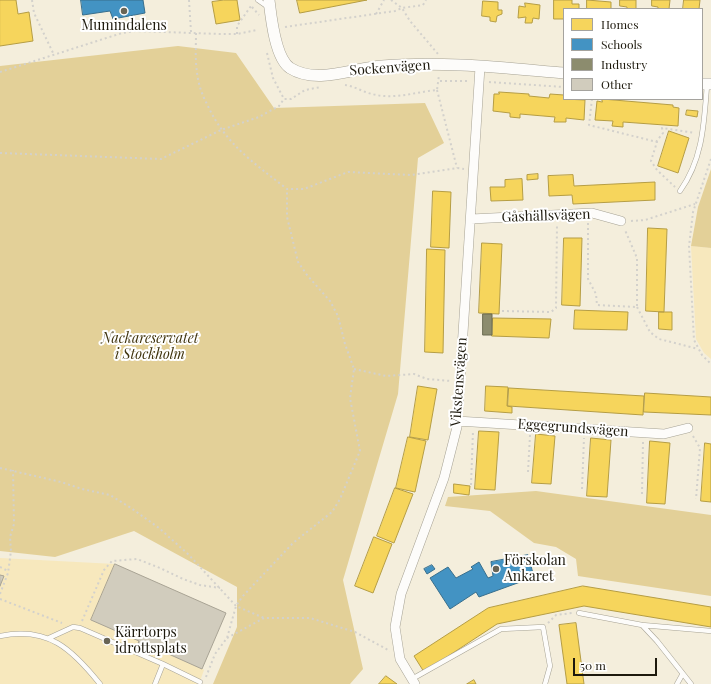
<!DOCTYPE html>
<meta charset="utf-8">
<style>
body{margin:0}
#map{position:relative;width:711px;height:684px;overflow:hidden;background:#f4eedc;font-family:"Playfair Display",serif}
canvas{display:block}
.legend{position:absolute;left:563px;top:8px;width:140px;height:92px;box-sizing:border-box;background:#fff;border:1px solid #a5a39e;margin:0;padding:5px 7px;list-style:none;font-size:12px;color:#1d190d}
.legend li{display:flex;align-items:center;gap:8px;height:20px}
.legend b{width:20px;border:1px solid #a5a39e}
.scale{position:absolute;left:573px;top:658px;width:84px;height:18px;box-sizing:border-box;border:2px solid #1d190d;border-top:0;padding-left:5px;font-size:12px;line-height:14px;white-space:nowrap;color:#1d190d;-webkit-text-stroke:3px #fff;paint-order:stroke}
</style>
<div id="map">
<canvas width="711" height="684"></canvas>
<ul class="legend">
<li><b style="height:11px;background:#f6d55c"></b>Homes</li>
<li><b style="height:11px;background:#4393c3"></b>Schools</li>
<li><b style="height:11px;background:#8c8c6e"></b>Industry</li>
<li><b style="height:11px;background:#d1ccbd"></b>Other</li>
</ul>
<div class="scale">50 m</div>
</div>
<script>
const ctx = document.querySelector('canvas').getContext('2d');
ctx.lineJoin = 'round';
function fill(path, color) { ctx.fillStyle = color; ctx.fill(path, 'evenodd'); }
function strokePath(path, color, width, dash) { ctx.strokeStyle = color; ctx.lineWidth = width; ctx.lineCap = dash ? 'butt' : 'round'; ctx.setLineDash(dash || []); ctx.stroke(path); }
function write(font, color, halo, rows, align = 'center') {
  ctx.font = font + ' "Playfair Display",serif'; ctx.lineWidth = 4; ctx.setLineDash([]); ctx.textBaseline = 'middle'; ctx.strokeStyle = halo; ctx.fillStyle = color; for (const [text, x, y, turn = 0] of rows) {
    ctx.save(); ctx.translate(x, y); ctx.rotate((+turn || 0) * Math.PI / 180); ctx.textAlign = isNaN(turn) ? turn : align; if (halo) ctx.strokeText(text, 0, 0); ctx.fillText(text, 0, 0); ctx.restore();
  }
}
fill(new Path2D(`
 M 691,246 L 711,248 L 711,359 L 704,353 L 696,339 Z
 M 0,558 L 115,564 L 226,613 L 202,668 L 204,670 L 199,684 L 0,684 Z`), '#f7e8bd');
fill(new Path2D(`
 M 178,46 L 236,53 L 274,108 L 425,103 L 444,143 L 418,158 L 398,394 L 343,580 L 363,669 L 350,684 L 213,684 L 237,627 L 237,587 L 134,531 L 55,557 L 0,551 L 0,66 Z
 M 711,169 L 711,248 L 691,246 L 698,207 Z
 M 536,491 L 711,515 L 711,596 L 578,576 L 576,559 L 556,547 L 534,543 L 490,511 L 445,506 L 448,497 Z`), '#e3d098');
const homes = new Path2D(`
 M 0,0 L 16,0 L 18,14 L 29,12 L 33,41 L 0,46 Z
 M 224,0 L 237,0 L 240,20 L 216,24 L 212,2 Z
 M 297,0 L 367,0 L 300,13 Z
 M 554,0 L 572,0 L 572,4 L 579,4 L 579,9 L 564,9 L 564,19 L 554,19 Z
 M 587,0 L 611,2 L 611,9 L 587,9 Z
 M 620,0 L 636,0 L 636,9 L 627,9 L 627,7 L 620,6 Z
 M 652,0 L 670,0 L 669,9 L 658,9 L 658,7 L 652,6 Z
 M 684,0 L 700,0 L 699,9 L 683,9 Z
 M 483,1 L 498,2 L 498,10 L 502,10 L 502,14 L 497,16 L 496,22 L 490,21 L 490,17 L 482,16 Z
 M 525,3 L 540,5 L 539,19 L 533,18 L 532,23 L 525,23 L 526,17 L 518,18 L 519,6 L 525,7 Z
 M 499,92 L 529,94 L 529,96 L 549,98 L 550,94 L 564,95 L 564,99 L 585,100 L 584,120 L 566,118 L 566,122 L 554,122 L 555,117 L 520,114 L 520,118 L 510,117 L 510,113 L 493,111 L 494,94 L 499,94 Z
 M 602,99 L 673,105 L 673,107 L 679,108 L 678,126 L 623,122 L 623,127 L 612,126 L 613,121 L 595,120 L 597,101 L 602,102 Z
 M 687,110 L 698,111 L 697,117 L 686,115 Z
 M 669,131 L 689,138 L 678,173 L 658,166 Z
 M 538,174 L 538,179 L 527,180 L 527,175 Z
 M 573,175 L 574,186 L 655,182 L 655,200 L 573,204 L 572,195 L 549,196 L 548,176 Z
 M 522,179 L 523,200 L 491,201 L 490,187 L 505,187 L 505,180 Z
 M 433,191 L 451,192 L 449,248 L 431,247 Z
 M 648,228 L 667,229 L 664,312 L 646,311 Z
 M 564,238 L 582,238 L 580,306 L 562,305 Z
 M 482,243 L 502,244 L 499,314 L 479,313 Z
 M 427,249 L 445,250 L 443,353 L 425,352 Z
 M 575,310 L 628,312 L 627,330 L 574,329 Z
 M 659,312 L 672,312 L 672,330 L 659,329 Z
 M 493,318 L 551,319 L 549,338 L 492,336 Z
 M 418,386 L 437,389 L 428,440 L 410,437 Z
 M 486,386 L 508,387 L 507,406 L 512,407 L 512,413 L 485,411 Z
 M 509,388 L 644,396 L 643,415 L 508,406 Z
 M 645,393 L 711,397 L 711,415 L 644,412 Z
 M 479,431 L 499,432 L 495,490 L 475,489 Z
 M 536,434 L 555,436 L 551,484 L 532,483 Z
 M 408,437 L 426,441 L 415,492 L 396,488 Z
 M 591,438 L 611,440 L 607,497 L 587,496 Z
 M 650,441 L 670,443 L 665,504 L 647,503 Z
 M 705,443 L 711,444 L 711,502 L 701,501 Z
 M 454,484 L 470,486 L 469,495 L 454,493 Z
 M 395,488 L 413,494 L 394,543 L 377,536 Z
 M 374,537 L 392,544 L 373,593 L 355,586 Z
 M 583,586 L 711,607 L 711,627 L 584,606 L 497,624 L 424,672 L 414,656 L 488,608 Z
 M 576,623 L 584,684 L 567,684 L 559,625 Z
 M 386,676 L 397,684 L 379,684 Z
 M 474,680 L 476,684 L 467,684 Z`);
fill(homes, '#f6d55c');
strokePath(homes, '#b59d44', 1);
const schools = new Path2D(`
 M 81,0 L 143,0 L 145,13 L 113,19 L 110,11 L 83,15 Z
 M 528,555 L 534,577 L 479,597 L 476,592 L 450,609 L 430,578 L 448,567 L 456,578 L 473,569 L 471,567 L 479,562 L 488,578 L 493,576 L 491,562 Z
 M 432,565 L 435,569 L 427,574 L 424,569 Z`);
fill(schools, '#4393c3');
strokePath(schools, '#386e8c', 1);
const industry = new Path2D(`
 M 483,314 L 492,314 L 492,335 L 483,335 Z`);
fill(industry, '#8c8c6e');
strokePath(industry, '#6b6a51', 1);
const building = new Path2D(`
 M 115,564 L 226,613 L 202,669 L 153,647 L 150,654 L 136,648 L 139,641 L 91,620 Z
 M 0,575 L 4,576 L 0,586 Z`);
fill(building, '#d1ccbd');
strokePath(building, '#a8a395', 1);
const service = new Path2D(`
 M 258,0 L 268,7
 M 680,191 C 703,159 704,123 707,85
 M 579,613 L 642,625 L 657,641 L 691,684
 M 642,625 L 711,631
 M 0,636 C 48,626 72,649 100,684
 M 49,638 L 73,627 L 80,628 L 163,664 L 155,684
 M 163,664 L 200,682
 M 412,679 L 501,629 L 543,627 L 550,666 L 545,684
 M 677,684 L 682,675`);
const minor = new Path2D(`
 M 471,219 L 592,213 L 621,221
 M 457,421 L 664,434 L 688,428
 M 415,684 L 400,659 L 395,627 L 401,594 L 444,478 L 457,427 L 480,67`);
const tertiary = new Path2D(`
 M 269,0 C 271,17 275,58 290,68 C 317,85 353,68 382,66 C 443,61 504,68 564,73
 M 702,84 L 711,84`);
strokePath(service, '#a6a294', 5.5);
strokePath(minor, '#a6a294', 10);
strokePath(tertiary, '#a6a294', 12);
strokePath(new Path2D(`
 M 32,0 L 34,13 L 54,55
 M 189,0 L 191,32
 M 391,0 L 402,8 L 410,21 L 438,54
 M 252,7 L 259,15
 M 376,14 L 384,0
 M 285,27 L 395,11 L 402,8 L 423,5 L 426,0
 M 196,33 C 196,46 195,60 197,72 C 198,83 202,95 207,104 C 225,144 254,163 287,189 L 304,189 L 348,172 L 411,175 L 457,168 L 464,169
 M 237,34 L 237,26 L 251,6
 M 267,53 L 273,78 L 284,99 L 291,99 L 305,90 L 321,87
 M 0,72 L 122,33 L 135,31 L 220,34 L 237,34 L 257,30
 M 440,81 L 470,81
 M 489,82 L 564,87
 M 345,85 C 354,86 363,92 372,94 C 394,100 415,92 437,90 L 439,75
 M 437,90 L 457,168
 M 592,99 L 589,125 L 657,142 L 651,161 L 657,170 L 675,187
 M 656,142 L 663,133 L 662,128 L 695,133
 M 0,153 L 161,159 L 221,130 L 259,117 L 279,106 L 284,99
 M 711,159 L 693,212 L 689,246 L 694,340 L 702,355 L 711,364
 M 631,221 L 645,220 L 695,204
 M 588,223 L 588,279 L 596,294 L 597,305 L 637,307 L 637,258 L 625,230
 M 637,307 L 650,332 L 659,339 L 698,349
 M 502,311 L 551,312 L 556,308 L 557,224
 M 354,369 L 386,376 L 414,374 L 427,379 L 451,381
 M 693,436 L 700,448 L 696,499
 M 0,468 L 61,482 L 82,489 L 110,495 L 131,508 L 159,528 L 189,555 L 236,606 L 264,618
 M 528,472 L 530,435
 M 471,485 L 473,431
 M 582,489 L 584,438
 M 642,494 L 643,442
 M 0,567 L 8,571
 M 0,594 L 8,573 L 11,551 L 10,537 L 14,524 L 13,470
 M 0,599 L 62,623
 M 82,621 L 104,570 L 112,561 L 137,559 L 160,568 L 183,579 L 200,585 L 220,588
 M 548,623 L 556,615 L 572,613
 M 227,638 L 264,618 L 310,618 L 355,632 L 390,651
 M 206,677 L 215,654 L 227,638 L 236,606 L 242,597 L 293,543 L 332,512 L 340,499 L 360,451 L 350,398 L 354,369 L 345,344 L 338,316 L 330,301 L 307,275 L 298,262 L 287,217 L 287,189`), '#d3d1cc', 2, [2, 3]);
strokePath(service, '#fdfcfa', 4.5);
strokePath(minor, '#fdfcfa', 9);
strokePath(tertiary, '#fdfcfa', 11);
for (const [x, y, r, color] of [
 [124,11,4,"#686455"],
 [496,569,4,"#686455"],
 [107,641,4,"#686455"]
]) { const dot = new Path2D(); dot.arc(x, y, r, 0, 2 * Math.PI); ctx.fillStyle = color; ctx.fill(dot); strokePath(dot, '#fff', 1.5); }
write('14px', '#1d190d', '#fff', [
 ["Mumindalens",124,26,"center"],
 ["Förskolan",504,561],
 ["Ankaret",504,577],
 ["Kärrtorps",115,633],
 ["idrottsplats",115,649]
], 'left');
write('14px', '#1d190d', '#fff', [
 ["Sockenvägen",390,68,-4],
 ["Gåshällsvägen",546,216,-2],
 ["Vikstensvägen",459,382,-86],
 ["Eggegrundsvägen",573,428,4]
]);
write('italic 14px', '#40340e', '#fff', [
 ["Nackareservatet",150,339],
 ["i Stockholm",150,355]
]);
</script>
